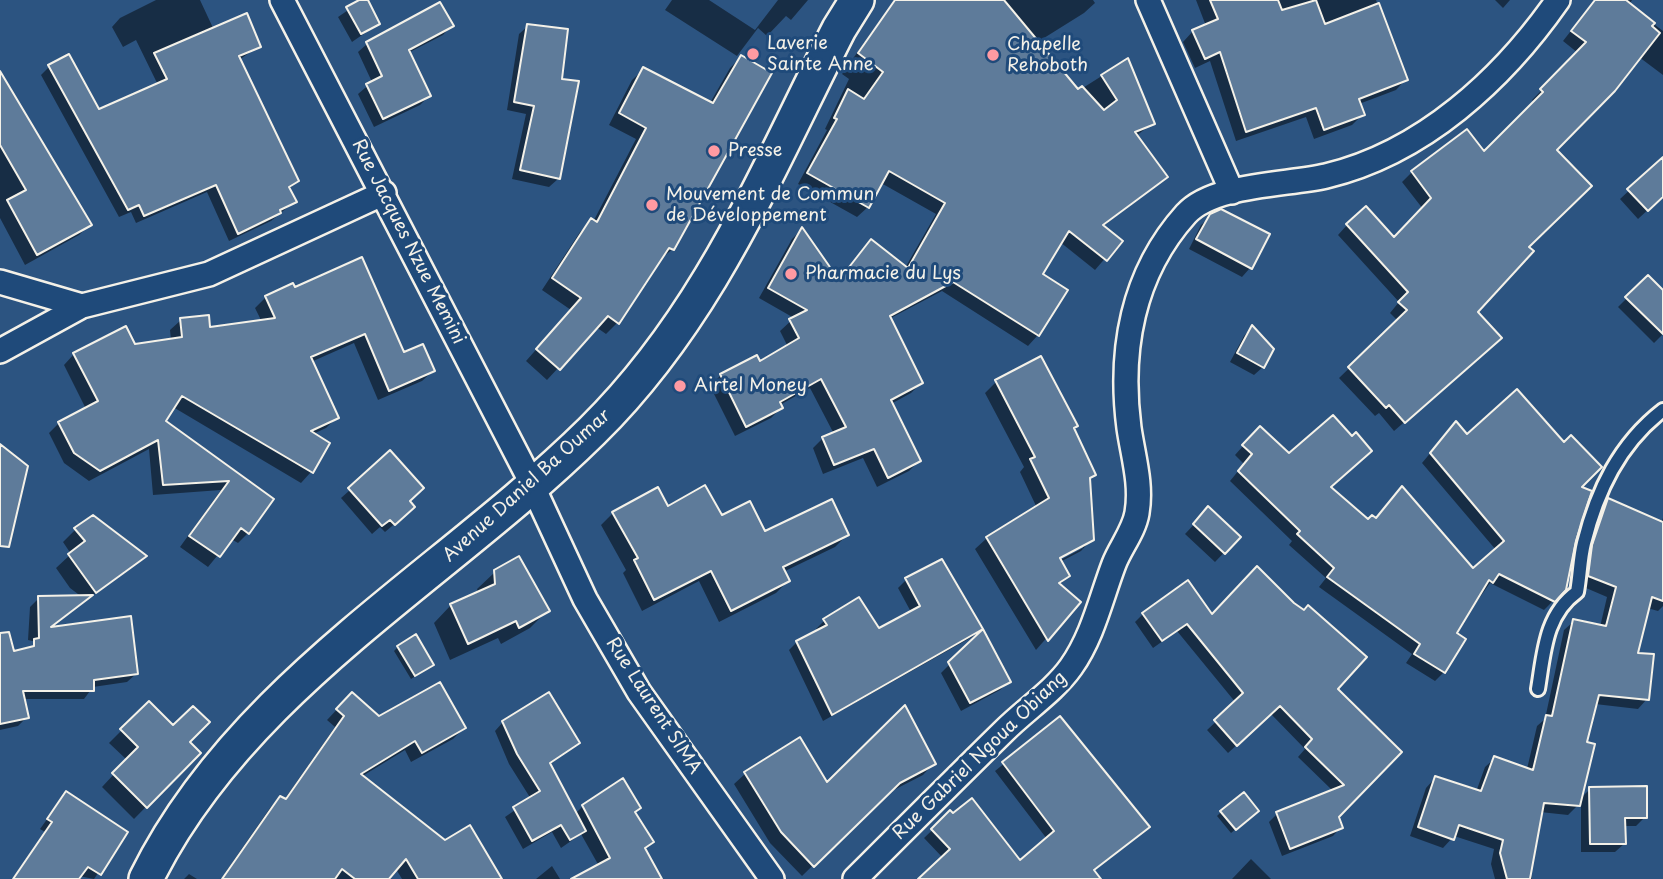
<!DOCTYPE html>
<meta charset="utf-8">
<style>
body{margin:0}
canvas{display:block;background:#2c5481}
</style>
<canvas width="1663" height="879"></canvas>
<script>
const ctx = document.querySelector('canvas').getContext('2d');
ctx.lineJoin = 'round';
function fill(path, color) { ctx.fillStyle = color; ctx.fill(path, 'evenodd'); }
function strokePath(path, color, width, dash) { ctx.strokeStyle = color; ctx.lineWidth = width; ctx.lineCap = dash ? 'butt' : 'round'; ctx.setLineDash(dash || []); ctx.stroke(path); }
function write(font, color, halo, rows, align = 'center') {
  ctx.font = font + ' "Playpen Sans",sans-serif'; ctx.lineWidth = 6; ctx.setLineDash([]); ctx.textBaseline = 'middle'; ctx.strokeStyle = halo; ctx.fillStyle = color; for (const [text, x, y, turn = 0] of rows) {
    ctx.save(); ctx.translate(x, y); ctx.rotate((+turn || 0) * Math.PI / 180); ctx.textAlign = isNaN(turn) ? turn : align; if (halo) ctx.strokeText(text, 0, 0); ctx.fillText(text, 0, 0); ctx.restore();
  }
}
fill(new Path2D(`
 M 156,0 L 200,0 L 214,30 L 259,46 L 239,60 L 297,181 L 288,190 L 294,202 L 271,221 L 229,241 L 207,192 L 136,223 L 131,212 L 119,217 L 41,75 L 49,67 L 98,111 L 158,85 L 136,40 L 123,47 L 112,27 L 120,18 Z
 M 363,0 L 366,0 L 378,24 L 352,42 L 338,17 Z
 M 672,0 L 709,0 L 755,30 L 778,0 L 808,0 L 791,20 L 786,16 L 767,36 L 758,28 L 737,56 L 665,10 Z
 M 911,0 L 1093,0 L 1095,3 L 1084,13 L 1036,43 L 1078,91 L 1127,60 L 1153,123 L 1136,136 L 1166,177 L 1102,227 L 1120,241 L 1095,270 L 1060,242 L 1041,274 L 1066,290 L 1038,335 L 1028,346 L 942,291 L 889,319 L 921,383 L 911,393 L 891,404 L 919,461 L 909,471 L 877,487 L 863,458 L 823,474 L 813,448 L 823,438 L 834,434 L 810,388 L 780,405 L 781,408 L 771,418 L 735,436 L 710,386 L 721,375 L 756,358 L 759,363 L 788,347 L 780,331 L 794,318 L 759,298 L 792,239 L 801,230 L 837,281 L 861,252 L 905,268 L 936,214 L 881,183 L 868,207 L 857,217 L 798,184 L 827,130 L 825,129 L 849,79 L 842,74 L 879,22 L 889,11 Z
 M 1196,0 L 1376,0 L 1406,79 L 1396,90 L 1359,104 L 1363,114 L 1352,125 L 1314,139 L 1306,117 L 1236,141 L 1210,61 L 1195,68 L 1183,42 L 1193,31 L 1206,26 Z
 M 1495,0 L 1510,0 L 1503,8 Z
 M 1595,0 L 1632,0 L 1629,5 L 1663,31 L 1663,75 L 1639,57 L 1555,150 L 1476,312 L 1490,348 L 1394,431 L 1379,413 L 1375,416 L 1339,378 L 1398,321 L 1390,313 L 1399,302 L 1338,235 L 1347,225 L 1394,240 L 1423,209 L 1402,182 L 1412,172 L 1483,153 L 1535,103 L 1532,100 L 1578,53 L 1563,41 Z
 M 451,26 L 443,35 L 408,53 L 429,96 L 420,105 L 374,127 L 358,94 L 372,82 L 358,52 L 367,44 Z
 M 528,26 L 560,81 L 576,83 L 558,179 L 549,187 L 512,179 L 526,114 L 507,110 L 519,34 Z
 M 741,57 L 673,249 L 659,260 L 618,322 L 606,334 L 596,327 L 547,380 L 526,361 L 571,310 L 542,290 L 580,232 L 593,222 L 636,139 L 609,125 L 632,80 L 644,69 L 710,103 L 730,68 Z
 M 0,101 L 90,224 L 79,235 L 25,265 L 0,218 Z
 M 1663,159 L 1663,196 L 1638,219 L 1620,199 Z
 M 1211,216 L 1250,268 L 1242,277 L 1189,249 L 1201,225 Z
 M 1648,277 L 1663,292 L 1663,334 L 1654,343 L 1618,307 Z
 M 294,289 L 433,371 L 422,381 L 378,400 L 354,343 L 311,362 L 337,417 L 326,428 L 313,434 L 328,443 L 311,472 L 301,483 L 173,407 L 164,422 L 272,499 L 248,533 L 238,543 L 231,539 L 208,567 L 180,547 L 221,490 L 153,495 L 149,449 L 89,481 L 64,463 L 49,433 L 59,423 L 86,409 L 64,365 L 74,354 L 171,340 L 170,330 L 181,320 L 208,329 L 262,322 L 255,308 L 266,297 Z
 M 1252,327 L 1263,367 L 1254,375 L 1230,362 L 1244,336 Z
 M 996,382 L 1072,429 L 1094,474 L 1088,480 L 1092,539 L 1081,551 L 1060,562 L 1068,576 L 1059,585 L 1078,602 L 1036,650 L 975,549 L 987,538 L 1037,508 L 1020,472 L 1024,467 L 985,393 ZM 1083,544 L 1083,548 L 1053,564 L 1051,561 Z
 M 1447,433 L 1467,437 L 1579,487 L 1565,589 L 1544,610 L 1490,583 L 1454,634 L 1444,672 L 1435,681 L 1406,663 L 1412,654 L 1319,587 L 1326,578 L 1289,545 L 1292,541 L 1230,481 L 1244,464 L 1235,455 L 1250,438 L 1330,488 L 1368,521 L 1472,570 L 1496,550 L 1422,463 Z
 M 350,490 L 408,502 L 404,516 L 385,532 L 380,527 L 372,534 L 341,498 Z
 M 1608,500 L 1661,523 L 1663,518 L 1663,606 L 1658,611 L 1647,608 L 1636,654 L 1647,699 L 1638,709 L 1595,704 L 1585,744 L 1579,800 L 1590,789 L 1645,817 L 1636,826 L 1623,826 L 1624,844 L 1615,852 L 1581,852 L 1581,802 L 1568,815 L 1540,812 L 1530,870 L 1532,879 L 1495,879 L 1491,864 L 1494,849 L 1454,836 L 1443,848 L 1410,836 L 1426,788 L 1435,778 L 1476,792 L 1485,767 L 1495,758 L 1527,769 L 1537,726 L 1545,719 L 1564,630 L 1574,621 L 1600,627 L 1607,597 L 1579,585 L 1599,510 Z
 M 668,508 L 721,518 L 765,533 L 847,535 L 835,547 L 783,572 L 788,581 L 776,593 L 719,622 L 699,581 L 642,611 L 623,573 L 626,570 L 601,525 L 613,513 Z
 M 1200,518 L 1239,537 L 1215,562 L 1185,534 Z
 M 76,529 L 144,556 L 48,629 L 136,674 L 127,682 L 93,687 L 84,699 L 23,699 L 27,717 L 18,726 L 0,730 L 0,656 L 50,645 L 28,640 L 30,607 L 39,598 L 82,597 L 70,588 L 56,568 L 71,554 L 63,542 Z
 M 495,572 L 547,611 L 530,628 L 501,644 L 498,638 L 450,660 L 434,623 L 451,605 L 478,594 L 477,589 Z
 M 906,580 L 980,628 L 972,637 L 823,721 L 789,650 L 797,642 L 818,632 L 816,629 L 824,621 L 859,599 L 878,630 L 911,612 L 898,588 Z
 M 1143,614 L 1212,616 L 1336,689 L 1399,752 L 1337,816 L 1341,827 L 1333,836 L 1282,856 L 1269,822 L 1277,814 L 1333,791 L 1298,757 L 1305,749 L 1271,714 L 1228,753 L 1207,730 L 1236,703 L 1177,631 L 1153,648 L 1135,622 Z
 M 982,632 L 1009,681 L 1000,690 L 961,711 L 941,673 Z
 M 398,647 L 428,668 L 411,679 L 394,651 Z
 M 149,703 L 199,753 L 134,819 L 102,787 L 127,760 L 109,743 Z
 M 342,704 L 379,718 L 464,728 L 453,739 L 411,762 L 405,750 L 361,777 L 445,842 L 500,879 L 402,879 L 396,869 L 387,879 L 234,879 L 225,873 L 270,808 L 281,798 L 284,800 L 335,727 L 327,720 Z
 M 1060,718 L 1082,879 L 920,879 L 943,858 L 924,838 L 950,813 L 1020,863 L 1047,839 L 995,771 Z
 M 503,722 L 578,743 L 549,765 L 575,814 L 583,806 L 634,813 L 652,842 L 644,850 L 660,879 L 574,879 L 599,866 L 581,834 L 561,848 L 552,832 L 523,849 L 505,817 L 531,799 L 509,764 L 495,731 Z
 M 934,763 L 923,775 L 886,794 L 802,876 L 770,843 L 734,784 L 746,773 L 826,785 Z
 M 66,793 L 126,832 L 94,879 L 79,876 L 77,879 L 12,879 L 45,832 L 40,829 Z
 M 1221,812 L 1253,815 L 1231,833 L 1217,816 Z
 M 1251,859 L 1271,879 L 1232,879 Z
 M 552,866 L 560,879 L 536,879 Z
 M 189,874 L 197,879 L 184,879 Z`), '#0007');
const building = new Path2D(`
 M 359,0 L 368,0 L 380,24 L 361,34 L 346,7 Z
 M 895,0 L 1004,0 L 1078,89 L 1082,86 L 1104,110 L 1117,100 L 1101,75 L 1128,58 L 1155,124 L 1135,132 L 1168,177 L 1103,225 L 1123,241 L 1107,261 L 1069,231 L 1043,274 L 1068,290 L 1039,336 L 953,282 L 890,316 L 923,383 L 891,400 L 921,461 L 888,478 L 874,449 L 834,465 L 822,437 L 846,427 L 821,379 L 780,402 L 783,408 L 746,427 L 720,374 L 757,355 L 760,361 L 799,338 L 789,319 L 807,310 L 768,288 L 802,227 L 839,280 L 871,239 L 908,268 L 945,203 L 889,171 L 869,208 L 807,173 L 837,119 L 834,118 L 848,89 L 864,99 L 883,72 L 858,53 Z
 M 1210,0 L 1278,0 L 1282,10 L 1316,0 L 1325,24 L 1379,3 L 1408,80 L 1359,99 L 1365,115 L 1324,130 L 1316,108 L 1246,132 L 1220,52 L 1205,59 L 1192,30 L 1218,19 Z
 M 1595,0 L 1626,0 L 1655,23 L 1652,26 L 1660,33 L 1615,91 L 1557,150 L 1592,186 L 1529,247 L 1534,251 L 1478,312 L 1502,338 L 1405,423 L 1389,405 L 1386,408 L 1348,367 L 1407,310 L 1398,302 L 1408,292 L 1346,224 L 1366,206 L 1394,237 L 1431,198 L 1411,171 L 1467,129 L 1484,151 L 1543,92 L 1540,89 L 1586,42 L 1571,31 Z
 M 440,2 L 454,26 L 409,50 L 431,96 L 383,119 L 366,84 L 382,76 L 366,42 Z
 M 247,13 L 261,47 L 239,56 L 299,181 L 289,187 L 297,202 L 280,210 L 281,213 L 238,234 L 216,185 L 144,216 L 139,205 L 128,210 L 48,65 L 69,54 L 99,109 L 167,79 L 154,53 Z
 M 527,24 L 568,29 L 562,79 L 579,81 L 560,179 L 520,170 L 534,106 L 514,102 Z
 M 741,55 L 772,73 L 674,250 L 669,248 L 619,324 L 608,316 L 560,370 L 536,349 L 581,298 L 552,278 L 591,218 L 597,222 L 646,128 L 619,113 L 643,67 L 713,103 Z
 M 0,71 L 92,225 L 37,255 L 7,200 L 26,190 L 0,145 Z
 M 1663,157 L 1663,197 L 1648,211 L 1627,189 Z
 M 1221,209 L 1270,234 L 1252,269 L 1196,239 L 1210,214 Z
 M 362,257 L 404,352 L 423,344 L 435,371 L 389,391 L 365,334 L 311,357 L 339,418 L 311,431 L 330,443 L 313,473 L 182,396 L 166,421 L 274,499 L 249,534 L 241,528 L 220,557 L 189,536 L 229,481 L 163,485 L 158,440 L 100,471 L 74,453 L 58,422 L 98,401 L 73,353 L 126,326 L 135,344 L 182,337 L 180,318 L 209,315 L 210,327 L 275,318 L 265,296 L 293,283 L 295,287 Z
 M 1648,275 L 1663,290 L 1663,334 L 1625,297 Z
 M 1252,325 L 1274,349 L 1264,368 L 1237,353 Z
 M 1041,356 L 1078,426 L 1074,428 L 1096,475 L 1090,478 L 1094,540 L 1060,558 L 1070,576 L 1059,583 L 1081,602 L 1048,641 L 986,537 L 1049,498 L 1030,459 L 1035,457 L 995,380 Z
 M 1517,389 L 1564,442 L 1571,435 L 1602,467 L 1582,487 L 1592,491 L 1576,541 L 1566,590 L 1555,602 L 1499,574 L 1493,583 L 1489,580 L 1457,633 L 1466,639 L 1445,673 L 1414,654 L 1420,644 L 1327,577 L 1334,568 L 1297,534 L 1300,531 L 1238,471 L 1252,454 L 1242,445 L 1260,426 L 1289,453 L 1333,415 L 1352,436 L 1356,432 L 1372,451 L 1331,487 L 1368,519 L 1372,515 L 1376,518 L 1402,486 L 1473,568 L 1504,541 L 1430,453 L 1456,421 L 1467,434 Z
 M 0,444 L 28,466 L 9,547 L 0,546 Z
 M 390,450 L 424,488 L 410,501 L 415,507 L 395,525 L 390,520 L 382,526 L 348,488 Z
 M 705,485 L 722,515 L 750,501 L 765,531 L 832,499 L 849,535 L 783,567 L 790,581 L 731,611 L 711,571 L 654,600 L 634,560 L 638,558 L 612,512 L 658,487 L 668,506 Z
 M 1608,498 L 1663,522 L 1663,601 L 1652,597 L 1638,653 L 1654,654 L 1649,700 L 1599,695 L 1587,742 L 1595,744 L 1580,806 L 1544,803 L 1530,879 L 1507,879 L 1500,853 L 1503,840 L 1459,825 L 1454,840 L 1418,827 L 1435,776 L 1481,791 L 1494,756 L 1533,770 L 1546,715 L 1552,716 L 1573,619 L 1606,626 L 1616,587 L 1588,576 L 1592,545 Z
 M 1208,506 L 1241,537 L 1225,554 L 1193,524 Z
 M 93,515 L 147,556 L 96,593 L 68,554 L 85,541 L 74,528 Z
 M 519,556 L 550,611 L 519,628 L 516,621 L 468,644 L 450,604 L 495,584 L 494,570 Z
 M 942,559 L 983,629 L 832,715 L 796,641 L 827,625 L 823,619 L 859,597 L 879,628 L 920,606 L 905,578 Z
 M 1257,566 L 1294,603 L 1304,610 L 1308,605 L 1367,657 L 1338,689 L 1402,752 L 1339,817 L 1343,828 L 1290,849 L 1276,812 L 1344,785 L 1305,747 L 1312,739 L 1280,706 L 1237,746 L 1214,720 L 1243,693 L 1187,624 L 1162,641 L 1142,613 L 1188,580 L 1212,614 Z
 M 93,595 L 51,627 L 131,616 L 138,674 L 94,680 L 94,691 L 23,691 L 29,718 L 0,724 L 0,633 L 9,632 L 14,651 L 34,646 L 34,639 L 39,638 L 38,596 Z
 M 983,629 L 1011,682 L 970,703 L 948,662 Z
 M 416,634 L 434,665 L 415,676 L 397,646 Z
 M 440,682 L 466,728 L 422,753 L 415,741 L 361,774 L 445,840 L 470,825 L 502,879 L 418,879 L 406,859 L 389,879 L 355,879 L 342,869 L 335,879 L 222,879 L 280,796 L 286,799 L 344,716 L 336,709 L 352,692 L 379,716 Z
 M 549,692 L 580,743 L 550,763 L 586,831 L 570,840 L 561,825 L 532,841 L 513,807 L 540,791 L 517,754 L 502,721 Z
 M 149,701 L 173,725 L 193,706 L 210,722 L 190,742 L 201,753 L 147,808 L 112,773 L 138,747 L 120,729 Z
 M 905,705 L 936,764 L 900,783 L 814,867 L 781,832 L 744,772 L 800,737 L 827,782 Z
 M 1060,716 L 1150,827 L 1094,870 L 1101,879 L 918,879 L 950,849 L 931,829 L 950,810 L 953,813 L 972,798 L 1020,860 L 1054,831 L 1002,762 Z
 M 623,778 L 641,808 L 635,812 L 654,842 L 645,848 L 662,879 L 571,879 L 610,858 L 582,805 Z
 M 1647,786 L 1647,818 L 1625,818 L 1626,844 L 1590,844 L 1589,787 Z
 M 66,791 L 128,832 L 101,875 L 88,867 L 79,879 L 13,879 L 52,822 L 47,819 Z
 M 1244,792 L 1259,811 L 1236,830 L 1220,811 Z`);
fill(building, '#5e7b9a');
strokePath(building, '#f4f1e8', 2);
const lane = new Path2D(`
 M 1538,689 C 1544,653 1545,615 1577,592 C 1580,576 1580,559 1584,543 C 1597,491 1619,444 1663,410`);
const street = new Path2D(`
 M 282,0 L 527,474 L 585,599 L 639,692 L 772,879
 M 1148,0 L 1232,192
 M 0,282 L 82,306
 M 0,351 L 82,306 L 209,274 L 384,193
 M 855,879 C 904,830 954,780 1004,731 C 1025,710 1054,691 1071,667 C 1093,636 1101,598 1114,564 C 1120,548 1134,531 1137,513 C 1142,484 1133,456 1129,428 C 1119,351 1132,274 1186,214 C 1213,184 1287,185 1326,176 C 1423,153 1503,79 1558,0`);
const secondary = new Path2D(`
 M 146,879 C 241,686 443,578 592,431 C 709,316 766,172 839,29 L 857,0`);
strokePath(lane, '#f4f1e8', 18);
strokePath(street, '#f4f1e8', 28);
strokePath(secondary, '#f4f1e8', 38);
strokePath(lane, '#1f4a7a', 12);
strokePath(street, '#1f4a7a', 23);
strokePath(secondary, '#1f4a7a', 33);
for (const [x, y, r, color] of [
 [753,54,7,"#ff9aa2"],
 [993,55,7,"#ff9aa2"],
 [714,151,7,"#ff9aa2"],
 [652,205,7,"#ff9aa2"],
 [791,274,7,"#ff9aa2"],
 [680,386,7,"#ff9aa2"]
]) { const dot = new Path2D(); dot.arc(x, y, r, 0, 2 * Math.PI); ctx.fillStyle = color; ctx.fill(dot); strokePath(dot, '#1f4a7a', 2.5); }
write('18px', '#f4f1e8', '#1f4a7a', [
 ["Laverie",767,44],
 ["Sainte Anne",767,65],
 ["Chapelle",1007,45],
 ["Rehoboth",1007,66],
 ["Presse",728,151],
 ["Mouvement de Commun",666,195],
 ["de Développement",666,216],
 ["Pharmacie du Lys",805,274],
 ["Airtel Money",694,386]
], 'left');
write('18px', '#f4f1e8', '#1f4a7a', [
 ["Rue Jacques Nzue Memini",408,242,63],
 ["Avenue Daniel Ba Oumar",527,486,-42],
 ["Rue Laurent SIMA",653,706,57],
 ["Rue Gabriel Ngoua Obiang",980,756,-44]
]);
</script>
